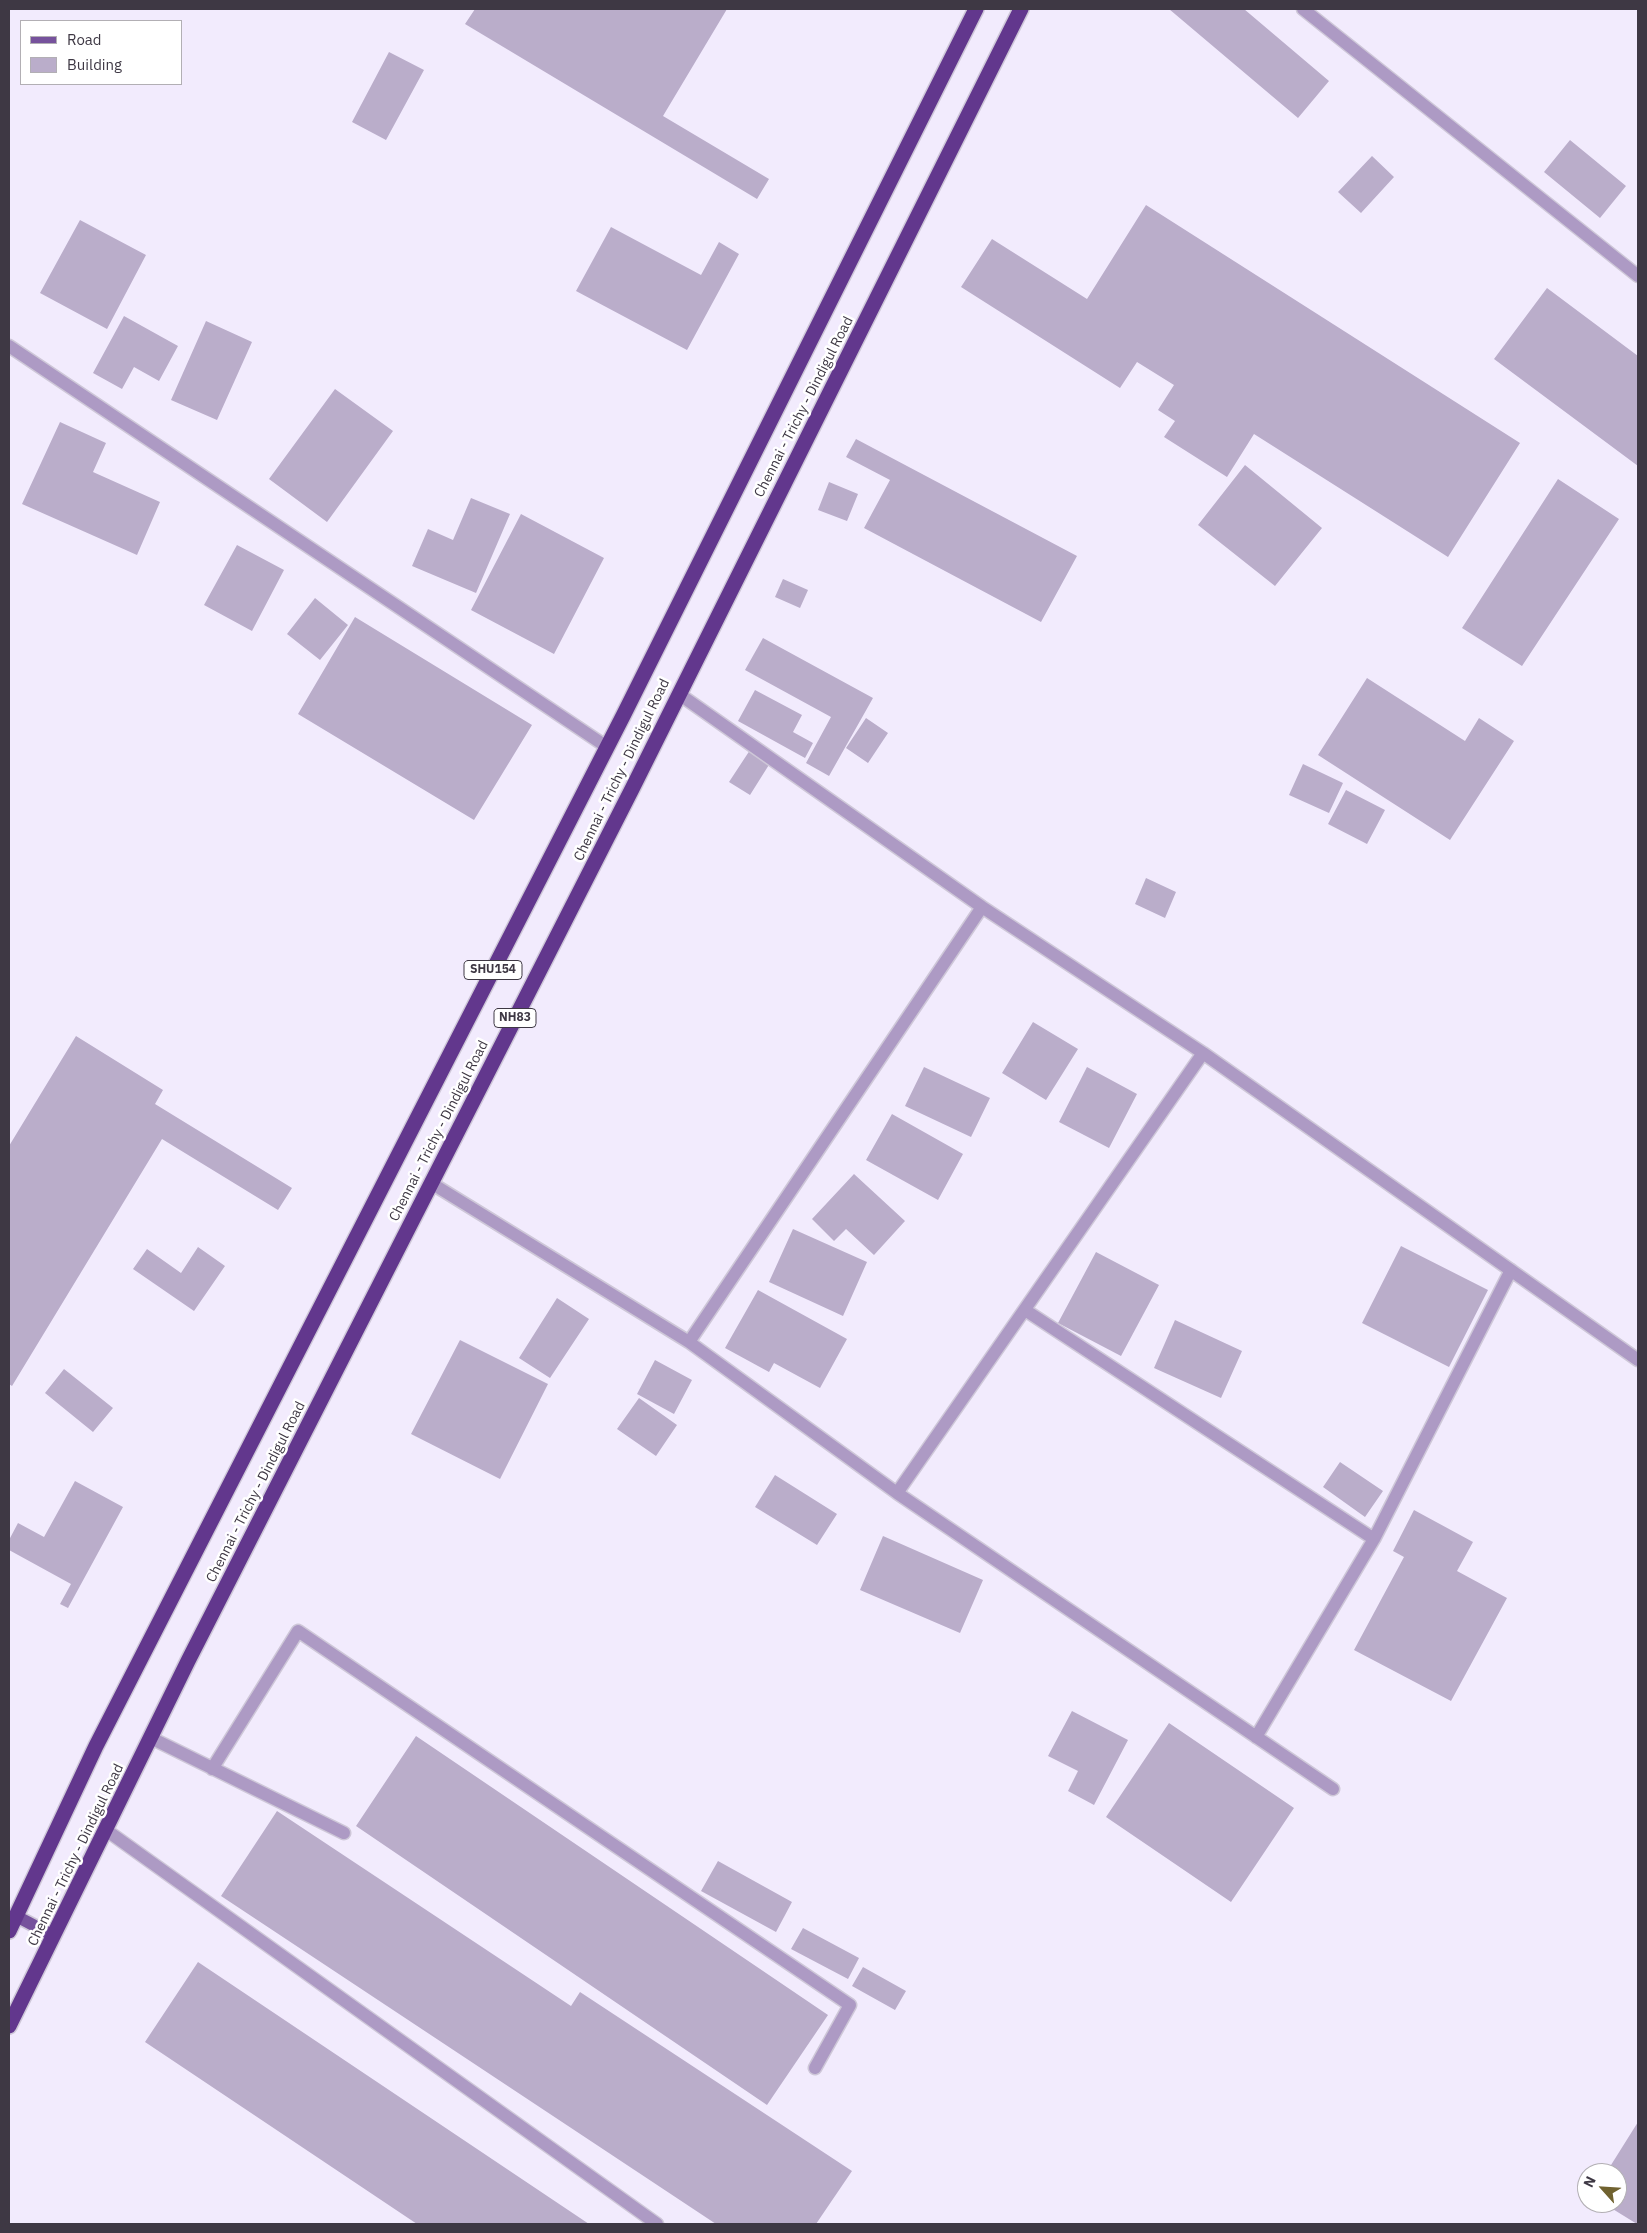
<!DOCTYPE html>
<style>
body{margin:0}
#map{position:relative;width:1647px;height:2233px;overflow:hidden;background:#f2ebfd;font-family:"IBM Plex Sans",sans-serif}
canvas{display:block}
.frame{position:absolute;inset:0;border:10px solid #3e3844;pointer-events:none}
.legend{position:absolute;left:20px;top:20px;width:162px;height:65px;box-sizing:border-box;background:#fff;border:1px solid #b2afb4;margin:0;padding:6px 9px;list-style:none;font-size:15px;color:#3e3844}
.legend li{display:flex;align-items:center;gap:10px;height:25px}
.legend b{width:25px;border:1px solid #b2afb4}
.north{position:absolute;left:1577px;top:2163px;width:50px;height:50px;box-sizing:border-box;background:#fff;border:1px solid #b2afb4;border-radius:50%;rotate:296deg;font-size:14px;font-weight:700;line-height:20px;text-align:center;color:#3e3844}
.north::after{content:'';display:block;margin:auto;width:18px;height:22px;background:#706230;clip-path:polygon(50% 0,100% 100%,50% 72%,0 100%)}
</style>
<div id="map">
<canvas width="1647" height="2233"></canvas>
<div class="frame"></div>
<ul class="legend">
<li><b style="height:6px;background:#76529c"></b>Road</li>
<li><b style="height:14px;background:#baadca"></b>Building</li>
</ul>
<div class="north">N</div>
</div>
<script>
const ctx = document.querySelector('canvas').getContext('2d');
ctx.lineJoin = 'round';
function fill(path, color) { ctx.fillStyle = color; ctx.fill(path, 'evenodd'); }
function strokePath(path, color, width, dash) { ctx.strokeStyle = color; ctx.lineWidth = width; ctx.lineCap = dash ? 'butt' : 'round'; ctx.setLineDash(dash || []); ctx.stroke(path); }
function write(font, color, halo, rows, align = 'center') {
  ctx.font = font + ' "IBM Plex Sans",sans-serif'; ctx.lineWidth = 5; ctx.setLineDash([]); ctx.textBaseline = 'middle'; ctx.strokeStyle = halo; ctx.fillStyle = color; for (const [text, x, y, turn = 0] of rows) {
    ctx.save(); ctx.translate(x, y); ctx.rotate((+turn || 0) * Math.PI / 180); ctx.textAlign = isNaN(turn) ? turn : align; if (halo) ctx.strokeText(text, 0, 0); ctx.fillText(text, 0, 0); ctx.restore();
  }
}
fill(new Path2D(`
 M 475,9 L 727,9 L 663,116 L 769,179 L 757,199 L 465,24 Z
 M 1169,9 L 1244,9 L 1329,81 L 1298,118 Z
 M 389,52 L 424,70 L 386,140 L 352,122 Z
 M 1570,140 L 1626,186 L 1600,218 L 1544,172 Z
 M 1372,156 L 1394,177 L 1361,213 L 1338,192 Z
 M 1146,205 L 1520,443 L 1448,557 L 1254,434 L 1227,477 L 1164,437 L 1175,421 L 1158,410 L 1174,385 L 1137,362 L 1120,388 L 961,287 L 992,239 L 1087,299 Z
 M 80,220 L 146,255 L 107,329 L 40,293 Z
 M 611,227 L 701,275 L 719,242 L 739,254 L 687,350 L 576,291 Z
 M 1547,288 L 1638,356 L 1638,466 L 1494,359 Z
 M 124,316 L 178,346 L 159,381 L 134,367 L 122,389 L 93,373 Z
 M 206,321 L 252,342 L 217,420 L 171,400 Z
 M 335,389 L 393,431 L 327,522 L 269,479 Z
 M 60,422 L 106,443 L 93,472 L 160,502 L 137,555 L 22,504 Z
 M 856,439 L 1077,556 L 1041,622 L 864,528 L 890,480 L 846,457 Z
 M 1245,465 L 1322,528 L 1275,586 L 1198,525 Z
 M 1558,479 L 1619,519 L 1522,666 L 1462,628 Z
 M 829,482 L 858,494 L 847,521 L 818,510 Z
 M 471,498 L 510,514 L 476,593 L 412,566 L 428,529 L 453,540 Z
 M 521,514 L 604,558 L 554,654 L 471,610 Z
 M 237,545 L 284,570 L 252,631 L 204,605 Z
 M 783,579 L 808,590 L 800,608 L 775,597 Z
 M 315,598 L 348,625 L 320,660 L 287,634 Z
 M 355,617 L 532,725 L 474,820 L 298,714 Z
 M 763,638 L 873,698 L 829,776 L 806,763 L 831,717 L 745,670 Z
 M 1367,678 L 1465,741 L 1479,718 L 1514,741 L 1450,840 L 1318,755 Z
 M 755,690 L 802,715 L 793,732 L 813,743 L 805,758 L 738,721 Z
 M 866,718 L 888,733 L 868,763 L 846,748 Z
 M 752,747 L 772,760 L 750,795 L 729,782 Z
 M 1303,764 L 1343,783 L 1329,813 L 1289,795 Z
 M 1346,790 L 1385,810 L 1367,844 L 1328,824 Z
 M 1146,878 L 1176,892 L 1165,918 L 1135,904 Z
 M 1033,1022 L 1078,1049 L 1046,1100 L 1002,1073 Z
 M 76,1036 L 163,1090 L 155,1104 L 292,1188 L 278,1210 L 162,1139 L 12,1386 L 9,1384 L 9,1146 Z
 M 924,1067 L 990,1098 L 971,1137 L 905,1106 Z
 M 1087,1067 L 1137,1094 L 1109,1148 L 1059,1122 Z
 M 892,1114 L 963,1154 L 938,1200 L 866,1160 Z
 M 854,1174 L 905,1221 L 874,1255 L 846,1229 L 834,1241 L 812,1219 Z
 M 793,1229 L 867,1262 L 843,1316 L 769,1282 Z
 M 1401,1246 L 1488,1290 L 1449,1367 L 1362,1323 Z
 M 198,1247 L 225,1266 L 194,1311 L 133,1269 L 147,1249 L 181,1273 Z
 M 1096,1252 L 1159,1285 L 1121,1356 L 1058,1323 Z
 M 758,1290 L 847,1339 L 820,1388 L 774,1363 L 769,1372 L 725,1348 Z
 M 557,1298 L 589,1319 L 550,1378 L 519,1358 Z
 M 1175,1320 L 1242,1351 L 1221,1398 L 1154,1368 Z
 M 460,1340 L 548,1384 L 500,1479 L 411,1434 Z
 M 655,1360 L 692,1380 L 674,1414 L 637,1394 Z
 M 64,1369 L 113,1408 L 93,1432 L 45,1393 Z
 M 639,1398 L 677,1425 L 656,1456 L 617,1429 Z
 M 1340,1462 L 1383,1491 L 1365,1517 L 1323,1487 Z
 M 775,1475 L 837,1514 L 817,1545 L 755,1507 Z
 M 75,1481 L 123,1507 L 68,1608 L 60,1604 L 71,1584 L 9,1550 L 9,1540 L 18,1523 L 44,1537 Z
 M 1414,1510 L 1473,1542 L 1457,1571 L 1507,1598 L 1451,1701 L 1354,1650 L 1404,1557 L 1393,1551 Z
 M 883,1536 L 983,1580 L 960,1633 L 860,1590 Z
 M 1072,1711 L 1128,1740 L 1094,1805 L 1068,1791 L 1078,1771 L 1048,1756 Z
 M 1169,1723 L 1294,1808 L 1231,1902 L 1106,1817 Z
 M 416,1736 L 828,2015 L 767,2105 L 356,1826 Z
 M 277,1811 L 571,2006 L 580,1992 L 852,2171 L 816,2224 L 716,2224 L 221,1896 Z
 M 718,1861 L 792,1902 L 776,1932 L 701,1891 Z
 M 803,1928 L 859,1958 L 848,1979 L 791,1949 Z
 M 198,1962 L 589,2224 L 417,2224 L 145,2042 Z
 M 863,1967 L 906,1991 L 895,2010 L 852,1986 Z
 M 1638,2122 L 1638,2224 L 1637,2224 L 1603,2203 L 1617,2203 L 1617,2173 L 1606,2173 Z`), '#baadca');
const lane = new Path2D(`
 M 1303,9 L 1638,276
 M 151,1738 L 344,1833
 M 212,1769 L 298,1631 L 850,2005 L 815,2068
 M 106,1830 L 657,2224`);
const street = new Path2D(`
 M 9,346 L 607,747
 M 679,694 L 982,907 L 1203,1053 L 1638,1360
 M 431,1183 L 689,1342 L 897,1493 L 1333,1789
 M 1025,1310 L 1374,1539
 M 689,1342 L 982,907
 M 897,1493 L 1203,1053
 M 1256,1737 L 1374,1539 L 1511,1270`);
const primary = new Path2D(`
 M 16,1916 L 54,1936`);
const highway = new Path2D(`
 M 9,1931 L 96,1746 L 623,716 L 976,9
 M 9,2026 L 188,1661 L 632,789 L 1021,9`);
strokePath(lane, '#cec7d8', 15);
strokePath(street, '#cec7d8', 15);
strokePath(primary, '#cec7d8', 15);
strokePath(highway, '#cec7d8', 18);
strokePath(lane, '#ad9ac4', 12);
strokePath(street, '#ad9ac4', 12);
strokePath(primary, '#76529c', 12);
strokePath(highway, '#62378d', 15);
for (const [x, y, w] of [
 [493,970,58],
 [515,1018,42]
]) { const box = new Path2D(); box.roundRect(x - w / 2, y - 9.5, w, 19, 4); ctx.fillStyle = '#fff'; ctx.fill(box); strokePath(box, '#3e3844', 1); }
write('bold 12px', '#3e3844', null, [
 ["SHU154",493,970],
 ["NH83",515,1018]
]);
write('14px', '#3e3844', '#fff', [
 ["Chennai - Trichy - Dindigul Road",804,407,-63],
 ["Chennai - Trichy - Dindigul Road",622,770,-64],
 ["Chennai - Trichy - Dindigul Road",439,1131,-63],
 ["Chennai - Trichy - Dindigul Road",256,1492,-63],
 ["Chennai - Trichy - Dindigul Road",76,1855,-64]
]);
</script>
